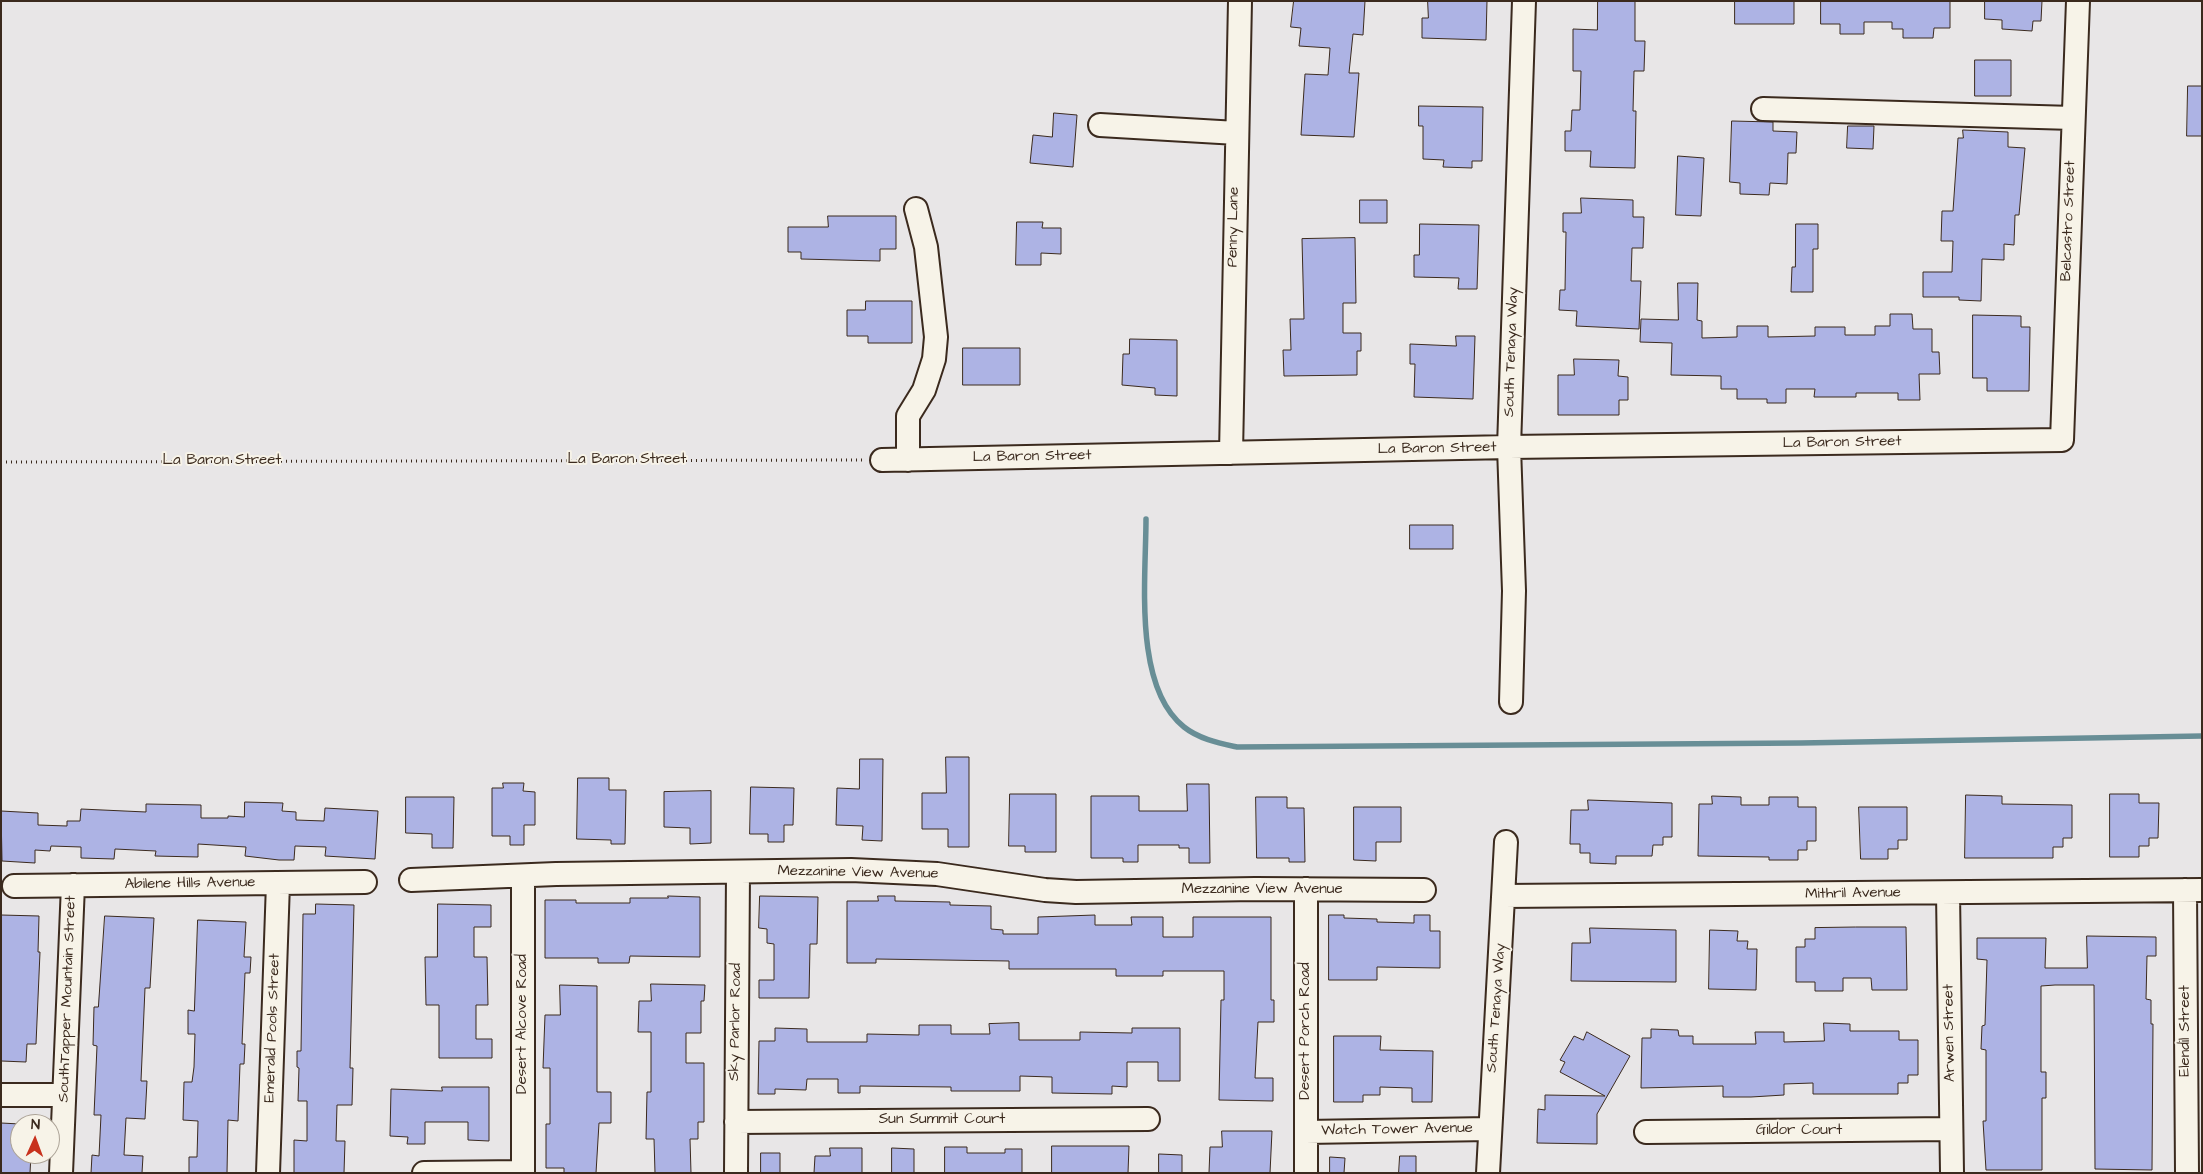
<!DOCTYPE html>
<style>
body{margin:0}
#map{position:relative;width:2203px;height:1174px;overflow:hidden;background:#e8e6e7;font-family:"Architects Daughter",sans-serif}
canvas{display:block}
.frame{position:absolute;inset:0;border:2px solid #3b2a1e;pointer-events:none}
.north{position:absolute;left:10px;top:1114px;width:50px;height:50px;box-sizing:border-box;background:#f7f3e8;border:1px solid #aca397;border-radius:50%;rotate:2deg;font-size:14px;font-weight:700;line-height:20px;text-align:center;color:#3b2a1e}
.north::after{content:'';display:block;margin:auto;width:18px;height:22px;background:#c8321e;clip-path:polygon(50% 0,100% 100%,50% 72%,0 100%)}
</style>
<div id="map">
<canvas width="2203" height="1174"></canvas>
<div class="frame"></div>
<div class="north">N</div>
</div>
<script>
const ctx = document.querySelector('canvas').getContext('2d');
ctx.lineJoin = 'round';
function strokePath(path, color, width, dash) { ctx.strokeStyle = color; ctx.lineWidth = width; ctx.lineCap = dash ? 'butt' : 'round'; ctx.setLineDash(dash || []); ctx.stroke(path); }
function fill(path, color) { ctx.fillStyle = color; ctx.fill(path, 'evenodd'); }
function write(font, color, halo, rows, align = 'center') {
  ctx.font = font + ' "Architects Daughter",sans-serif'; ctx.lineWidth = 4; ctx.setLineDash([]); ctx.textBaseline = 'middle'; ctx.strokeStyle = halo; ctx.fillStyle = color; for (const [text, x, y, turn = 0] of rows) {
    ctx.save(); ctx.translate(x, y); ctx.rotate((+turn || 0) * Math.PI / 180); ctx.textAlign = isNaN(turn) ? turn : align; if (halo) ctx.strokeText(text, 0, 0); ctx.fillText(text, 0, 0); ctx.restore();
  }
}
strokePath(new Path2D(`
 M 1146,519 C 1146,578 1133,687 1184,727 C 1199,739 1219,743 1237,747 L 1801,743 L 2202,736`), '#688e96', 5.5);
const building = new Path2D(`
 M 1294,1 L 1365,1 L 1363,35 L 1353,34 L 1349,73 L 1359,73 L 1354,137 L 1301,135 L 1305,74 L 1328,75 L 1330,48 L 1299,46 L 1301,28 L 1291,27 Z
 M 1428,1 L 1487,1 L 1486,40 L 1422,38 L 1422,18 L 1428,18 Z
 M 1598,1 L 1635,1 L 1635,41 L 1645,41 L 1644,71 L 1634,71 L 1633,111 L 1636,111 L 1635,168 L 1590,167 L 1591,151 L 1565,151 L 1565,131 L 1571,131 L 1572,110 L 1580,110 L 1581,71 L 1573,71 L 1573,29 L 1597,30 Z
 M 1735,1 L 1794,1 L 1794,24 L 1735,24 Z
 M 1821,1 L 1950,1 L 1950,28 L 1934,28 L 1933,38 L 1903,38 L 1903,29 L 1892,29 L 1892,22 L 1864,22 L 1864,34 L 1840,34 L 1840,24 L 1821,24 Z
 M 1985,1 L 2042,1 L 2041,21 L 2033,21 L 2032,31 L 2002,29 L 2002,20 L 1985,19 Z
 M 1975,60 L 2011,60 L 2011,96 L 1975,96 Z
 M 2188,86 L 2202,86 L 2202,136 L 2187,136 Z
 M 1419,106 L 1483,107 L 1482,161 L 1472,161 L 1472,168 L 1443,167 L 1444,160 L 1423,159 L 1423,126 L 1419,126 Z
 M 1054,113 L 1077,115 L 1073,167 L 1030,163 L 1033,135 L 1052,137 Z
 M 1732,121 L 1773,122 L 1773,131 L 1797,132 L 1796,153 L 1788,153 L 1787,184 L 1770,183 L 1769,195 L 1740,194 L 1740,183 L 1730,182 Z
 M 1848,126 L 1874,126 L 1873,149 L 1847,148 Z
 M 1963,130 L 2008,132 L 2008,147 L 2025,148 L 2019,215 L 2015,215 L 2014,245 L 2004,244 L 2004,260 L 1982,259 L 1981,301 L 1959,300 L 1959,297 L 1923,297 L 1923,272 L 1952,272 L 1953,241 L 1941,241 L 1942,211 L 1953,211 L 1958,138 L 1963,138 Z
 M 1678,156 L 1704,158 L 1701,216 L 1676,215 Z
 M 1581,198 L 1633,200 L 1633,217 L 1644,217 L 1643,248 L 1632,248 L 1631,281 L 1641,281 L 1639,329 L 1576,326 L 1577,311 L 1559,310 L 1560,290 L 1565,290 L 1566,232 L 1563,232 L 1563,213 L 1581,213 Z
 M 1360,200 L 1387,200 L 1387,223 L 1360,223 Z
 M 828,216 L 896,216 L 896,249 L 880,249 L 880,261 L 801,259 L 801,252 L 788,252 L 788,227 L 828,227 Z
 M 1017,222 L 1043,222 L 1042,228 L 1061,228 L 1061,254 L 1041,253 L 1041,265 L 1016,265 Z
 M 1420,224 L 1479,225 L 1477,289 L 1458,289 L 1459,278 L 1414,277 L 1414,255 L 1419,255 Z
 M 1796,224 L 1818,224 L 1818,249 L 1813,249 L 1813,292 L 1791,292 L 1792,267 L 1795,267 Z
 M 1355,238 L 1356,303 L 1343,303 L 1343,333 L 1361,333 L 1361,351 L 1357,351 L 1357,375 L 1284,376 L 1283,350 L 1291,350 L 1290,319 L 1304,319 L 1302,239 Z
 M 1678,283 L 1698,283 L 1697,320 L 1702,321 L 1702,338 L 1737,337 L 1737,326 L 1768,326 L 1768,337 L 1815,336 L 1815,327 L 1845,327 L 1845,335 L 1875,335 L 1875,326 L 1890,326 L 1890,314 L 1912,314 L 1913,329 L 1932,329 L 1932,352 L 1939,352 L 1940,374 L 1919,374 L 1920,400 L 1898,400 L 1898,393 L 1856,393 L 1856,397 L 1814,397 L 1815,389 L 1786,389 L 1786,403 L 1767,403 L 1767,399 L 1737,399 L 1737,389 L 1721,389 L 1721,376 L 1671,375 L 1672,343 L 1640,342 L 1641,319 L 1678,320 Z
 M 866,301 L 912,301 L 912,343 L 868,343 L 868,336 L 847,336 L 847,310 L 865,310 Z
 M 1973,315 L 2021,316 L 2021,327 L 2030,327 L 2029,391 L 1987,391 L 1987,378 L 1973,378 Z
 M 1456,336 L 1475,336 L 1473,399 L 1414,397 L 1415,364 L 1410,364 L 1410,344 L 1456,346 Z
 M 1130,339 L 1177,340 L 1177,396 L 1155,395 L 1155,388 L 1122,385 L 1123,354 L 1129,354 Z
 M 963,348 L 1020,348 L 1020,385 L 963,385 Z
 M 1574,359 L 1619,360 L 1618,376 L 1628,377 L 1628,400 L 1619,400 L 1619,415 L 1558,415 L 1558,375 L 1574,375 Z
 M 1410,525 L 1453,525 L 1453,549 L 1410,549 Z
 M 946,757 L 969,757 L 969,847 L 948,847 L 948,829 L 922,829 L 922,793 L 946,793 Z
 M 860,759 L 883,759 L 882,841 L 862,840 L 863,826 L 836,825 L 837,788 L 859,789 Z
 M 578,778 L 609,778 L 609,790 L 626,790 L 625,844 L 611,844 L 611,840 L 577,839 Z
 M 503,783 L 524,783 L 523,791 L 535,792 L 535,825 L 524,825 L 524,845 L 510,845 L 510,836 L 492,836 L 492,788 L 503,788 Z
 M 1187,784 L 1209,784 L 1210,863 L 1189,863 L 1189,848 L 1179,848 L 1179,845 L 1138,845 L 1138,862 L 1123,862 L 1123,858 L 1091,858 L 1091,796 L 1139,796 L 1139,811 L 1187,811 Z
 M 751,787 L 794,788 L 793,825 L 784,825 L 784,842 L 768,842 L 768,834 L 750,834 Z
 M 711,791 L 711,843 L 690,844 L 690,828 L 664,827 L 664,792 Z
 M 1010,794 L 1056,794 L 1056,852 L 1025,852 L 1025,846 L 1009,846 Z
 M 2110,794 L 2139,794 L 2139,803 L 2159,803 L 2158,838 L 2149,838 L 2149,846 L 2139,846 L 2139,857 L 2110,857 Z
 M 1966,795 L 2002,796 L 2002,804 L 2072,805 L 2072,838 L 2063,838 L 2063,847 L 2053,847 L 2053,858 L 1965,858 Z
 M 1712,796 L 1741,797 L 1741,805 L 1769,805 L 1769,797 L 1798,797 L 1798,807 L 1816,807 L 1816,841 L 1807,841 L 1807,850 L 1798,850 L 1798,860 L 1769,860 L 1769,857 L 1698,856 L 1699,804 L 1712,804 Z
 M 406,797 L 454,797 L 453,848 L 432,848 L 432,834 L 406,833 Z
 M 1256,797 L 1287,797 L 1287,808 L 1304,808 L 1305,862 L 1289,862 L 1289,858 L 1257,858 Z
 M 1588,800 L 1672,803 L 1672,837 L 1663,837 L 1663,845 L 1653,845 L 1652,856 L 1616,856 L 1616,864 L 1590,863 L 1590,853 L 1580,853 L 1580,844 L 1570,844 L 1571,810 L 1588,810 Z
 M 245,802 L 283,803 L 282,811 L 296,812 L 296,820 L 324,821 L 325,808 L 378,811 L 375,859 L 325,856 L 326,847 L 295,846 L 294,860 L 279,860 L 245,856 L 246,847 L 198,844 L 198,857 L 155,856 L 156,851 L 115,849 L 114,859 L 81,858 L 81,847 L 51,846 L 50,851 L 35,850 L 35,863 L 2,861 L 1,811 L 38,813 L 38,825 L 67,826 L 67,821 L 80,821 L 81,809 L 146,812 L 146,804 L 201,805 L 201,818 L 228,818 L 228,816 L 244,817 Z
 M 1354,807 L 1401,807 L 1401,842 L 1376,842 L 1376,861 L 1354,860 Z
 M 1859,807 L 1907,807 L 1907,840 L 1898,840 L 1898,849 L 1888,849 L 1888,859 L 1861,859 Z
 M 668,896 L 700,897 L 700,957 L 630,956 L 629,963 L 598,963 L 598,958 L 545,958 L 545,900 L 576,900 L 576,903 L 630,903 L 630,898 L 668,898 Z
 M 760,896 L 818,897 L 817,944 L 810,944 L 809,998 L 759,998 L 759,980 L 774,980 L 774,944 L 767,943 L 767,929 L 759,928 Z
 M 878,896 L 895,896 L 895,901 L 950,902 L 950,905 L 991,906 L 991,929 L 1003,930 L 1003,934 L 1038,934 L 1038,917 L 1095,915 L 1095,925 L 1132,925 L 1131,917 L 1163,917 L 1163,937 L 1193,937 L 1193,917 L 1271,917 L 1271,1000 L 1274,1000 L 1274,1022 L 1258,1022 L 1255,1078 L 1273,1078 L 1273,1101 L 1219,1100 L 1221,1000 L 1224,1000 L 1224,971 L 1163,971 L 1163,976 L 1116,976 L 1116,969 L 1009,969 L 1009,961 L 876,959 L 876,963 L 847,963 L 847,901 L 878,901 Z
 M 316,904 L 354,905 L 350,1068 L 353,1068 L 352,1105 L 337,1105 L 336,1141 L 345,1141 L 344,1173 L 294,1173 L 294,1140 L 307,1141 L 307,1101 L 298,1101 L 299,1068 L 297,1067 L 297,1051 L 301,1051 L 303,914 L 315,914 Z
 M 438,904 L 491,905 L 491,927 L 474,927 L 474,957 L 487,957 L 488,1005 L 476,1005 L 476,1039 L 492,1039 L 492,1058 L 439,1058 L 439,1005 L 426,1005 L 425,957 L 437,957 Z
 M 1,915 L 39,916 L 38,952 L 40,952 L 36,1044 L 27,1044 L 26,1062 L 1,1061 Z
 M 1329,915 L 1344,915 L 1344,918 L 1377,919 L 1377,922 L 1414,923 L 1414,915 L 1430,915 L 1430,931 L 1440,931 L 1440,968 L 1377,967 L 1377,980 L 1329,980 Z
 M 105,916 L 154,918 L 150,988 L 145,988 L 141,1081 L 147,1081 L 145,1119 L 126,1118 L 124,1155 L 143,1156 L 142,1173 L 91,1173 L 92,1155 L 99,1156 L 101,1115 L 94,1115 L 97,1046 L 93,1045 L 94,1007 L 98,1007 Z
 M 198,920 L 246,922 L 244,957 L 251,957 L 250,973 L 245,973 L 242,1044 L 245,1044 L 244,1064 L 240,1064 L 238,1121 L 228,1120 L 227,1173 L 189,1173 L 189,1157 L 197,1157 L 198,1121 L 183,1120 L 184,1082 L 192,1082 L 194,1067 L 195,1034 L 188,1034 L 188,1010 L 194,1011 Z
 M 1856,927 L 1906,927 L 1907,990 L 1872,990 L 1871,978 L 1843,978 L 1843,991 L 1815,991 L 1815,982 L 1796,982 L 1796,947 L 1805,947 L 1805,939 L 1815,939 L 1815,928 Z
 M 1590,928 L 1676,930 L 1676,982 L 1571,981 L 1572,943 L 1590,943 Z
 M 1710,930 L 1738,931 L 1737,941 L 1748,941 L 1747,949 L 1757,949 L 1756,990 L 1709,989 Z
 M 2087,936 L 2156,937 L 2156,956 L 2147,956 L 2146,999 L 2151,1000 L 2151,1024 L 2153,1024 L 2152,1170 L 2095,1169 L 2094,985 L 2055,985 L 2041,986 L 2041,1072 L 2046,1072 L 2046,1098 L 2042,1098 L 2042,1170 L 1986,1170 L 1983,1121 L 1986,1121 L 1986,1050 L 1981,1049 L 1982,1026 L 1985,1025 L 1987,960 L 1977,959 L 1977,938 L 2046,938 L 2045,968 L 2087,968 Z
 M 651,984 L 705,985 L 704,1001 L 701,1001 L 701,1033 L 686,1033 L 686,1063 L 704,1063 L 704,1122 L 698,1122 L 698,1139 L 690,1139 L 691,1173 L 655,1173 L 654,1139 L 646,1139 L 647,1092 L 651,1092 L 651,1032 L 638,1032 L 639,1001 L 651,1001 Z
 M 560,985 L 597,986 L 597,1092 L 611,1092 L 611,1123 L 599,1123 L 596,1173 L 564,1173 L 564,1168 L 546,1168 L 546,1124 L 550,1124 L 550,1068 L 543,1068 L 545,1015 L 560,1015 Z
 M 1019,1023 L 1019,1040 L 1080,1040 L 1080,1032 L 1132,1033 L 1132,1028 L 1180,1028 L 1180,1081 L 1158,1081 L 1158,1062 L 1127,1062 L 1127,1087 L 1112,1086 L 1112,1094 L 1052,1093 L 1052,1077 L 1020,1076 L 1020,1091 L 951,1091 L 951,1087 L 860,1086 L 860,1093 L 838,1093 L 838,1079 L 807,1079 L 806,1090 L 775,1089 L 775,1094 L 758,1094 L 759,1041 L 775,1041 L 775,1028 L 807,1029 L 807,1042 L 867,1042 L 867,1034 L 919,1035 L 919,1025 L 951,1025 L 951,1034 L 990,1034 L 989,1024 Z
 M 1824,1023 L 1850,1024 L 1850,1031 L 1899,1031 L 1899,1040 L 1918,1040 L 1918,1075 L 1908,1075 L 1908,1083 L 1898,1083 L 1898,1094 L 1813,1094 L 1813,1083 L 1784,1084 L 1784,1095 L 1751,1097 L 1723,1097 L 1723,1086 L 1641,1088 L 1642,1038 L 1651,1038 L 1651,1029 L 1678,1030 L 1679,1036 L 1693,1036 L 1693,1044 L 1756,1044 L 1755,1032 L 1784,1032 L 1784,1042 L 1824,1041 Z
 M 1587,1032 L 1630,1056 L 1597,1114 L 1597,1144 L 1537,1143 L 1538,1109 L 1545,1110 L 1545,1095 L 1605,1096 L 1560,1072 L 1565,1062 L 1560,1060 L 1574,1036 L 1583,1040 Z
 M 1334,1036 L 1381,1036 L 1380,1050 L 1433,1051 L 1432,1102 L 1412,1102 L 1412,1088 L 1380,1087 L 1380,1095 L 1363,1095 L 1363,1102 L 1334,1102 Z
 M 442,1087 L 489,1087 L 489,1141 L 468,1140 L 468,1122 L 425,1122 L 425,1144 L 407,1144 L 408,1137 L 390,1136 L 391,1089 L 442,1091 Z
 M 1,1123 L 20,1124 L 20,1154 L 31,1154 L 30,1173 L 1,1173 Z
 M 1222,1131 L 1272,1131 L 1270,1173 L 1209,1173 L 1210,1147 L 1222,1147 Z
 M 1052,1146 L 1129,1146 L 1128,1173 L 1052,1173 Z
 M 945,1147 L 967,1147 L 967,1153 L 1005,1153 L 1005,1149 L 1022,1149 L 1022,1173 L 945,1173 Z
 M 830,1148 L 862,1148 L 862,1173 L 814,1173 L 815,1156 L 830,1156 Z
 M 892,1148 L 914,1149 L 914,1173 L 892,1173 Z
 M 761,1153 L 780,1153 L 780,1173 L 761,1173 Z
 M 1159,1154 L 1182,1155 L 1182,1173 L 1159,1173 Z
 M 1400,1156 L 1416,1156 L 1416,1173 L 1399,1173 Z
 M 1330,1157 L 1345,1158 L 1344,1173 L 1330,1173 Z`);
fill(building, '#adb3e4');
strokePath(building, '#3b2a1e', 1);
const minor = new Path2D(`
 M 1763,109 L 2073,118
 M 1100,125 L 1237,133
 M 1231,453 L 1240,1
 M 882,460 L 1509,447 L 2062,440 L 2078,1
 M 908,460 L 908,416 L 924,390 L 934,359 L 936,337 L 926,247 L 916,209
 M 1511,702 L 1514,591 L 1509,447 L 1524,1
 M 411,880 L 556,874 L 851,870 L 937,874 L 1045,890 L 1076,892 L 1255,889 L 1424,890
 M 14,886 L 365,882
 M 1306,889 L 1306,1173
 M 2185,890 L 2187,1173
 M 1948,893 L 1952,1173
 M 1504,896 L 2202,890
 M 1,1095 L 64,1095
 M 736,1122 L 1148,1119
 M 1306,1132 L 1489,1129
 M 1646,1132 L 1951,1129
 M 61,1173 L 73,885
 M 268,1173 L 278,883
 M 424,1173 L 523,1172
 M 523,1173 L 523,876
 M 736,1173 L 738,872
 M 1488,1173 L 1506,842`);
strokePath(minor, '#3b2a1e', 26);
strokePath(new Path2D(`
 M 1,462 L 864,460`), '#3b2a1e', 3, [1, 4]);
strokePath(minor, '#f7f3e8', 22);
write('15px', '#3b2a1e', '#f7f3e8', [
 ["Belcastro Street",2069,221,-88],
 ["Penny Lane",1234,227,-89],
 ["South Tenaya Way",1512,352,-88],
 ["La Baron Street",1842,443,-1],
 ["La Baron Street",1437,449,-1],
 ["La Baron Street",1032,457,-1],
 ["La Baron Street",627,460],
 ["La Baron Street",222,461],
 ["Mezzanine View Avenue",858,873,1],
 ["Abilene Hills Avenue",190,884,-1],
 ["Mezzanine View Avenue",1262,890],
 ["Mithril Avenue",1853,894,-1],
 ["SouthTapper Mountain Street",68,999,-88],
 ["South Tenaya Way",1497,1008,-86],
 ["Sky Parlor Road",736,1022,-89],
 ["Desert Alcove Road",523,1024,-90],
 ["Emerald Pools Street",273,1028,-88],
 ["Desert Porch Road",1306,1031,-90],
 ["Elendil Street",2186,1031,-90],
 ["Arwen Street",1950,1033,-91],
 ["Sun Summit Court",942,1120],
 ["Watch Tower Avenue",1397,1130,-1],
 ["Gildor Court",1799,1131]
]);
</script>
